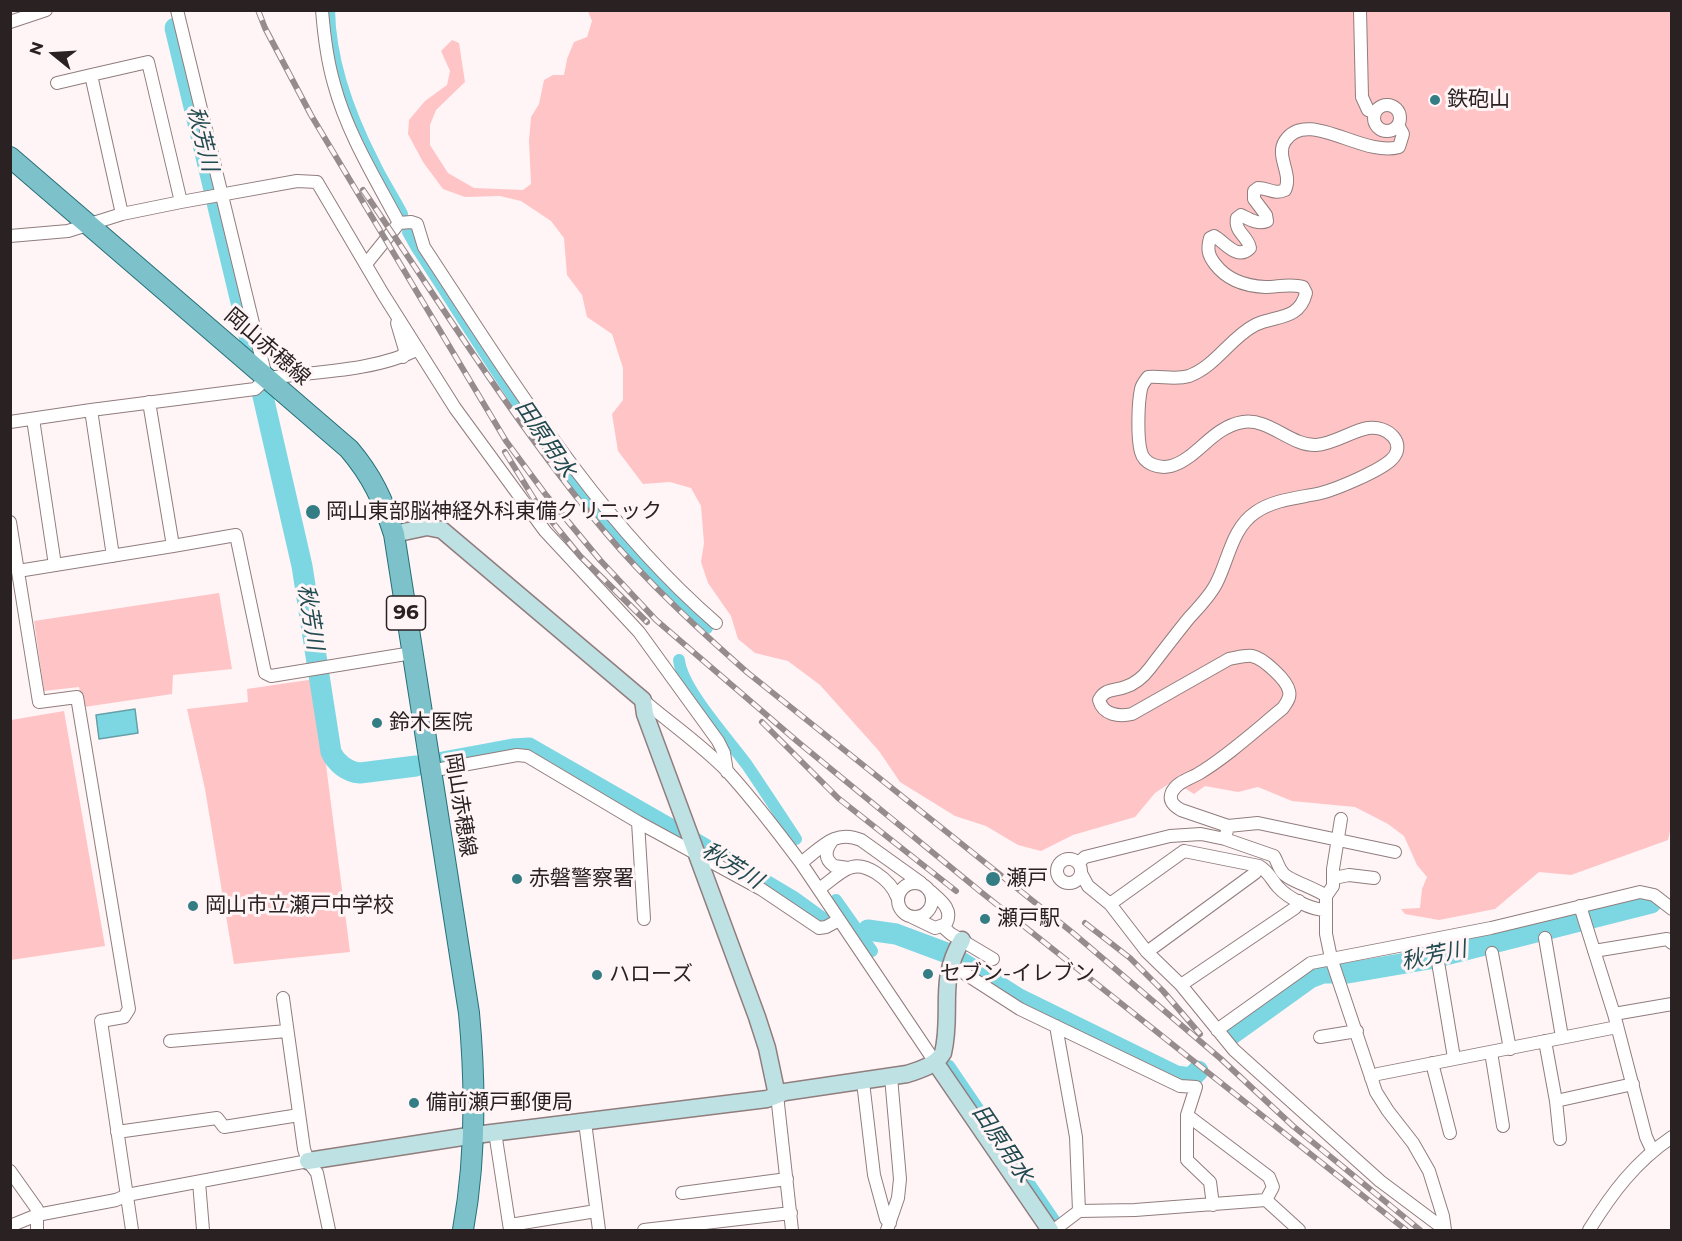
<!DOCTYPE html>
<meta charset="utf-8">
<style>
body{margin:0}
#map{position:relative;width:1682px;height:1241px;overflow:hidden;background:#fff5f6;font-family:Montserrat,sans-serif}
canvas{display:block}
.frame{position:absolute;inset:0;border:12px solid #2a2122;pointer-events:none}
.north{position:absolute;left:24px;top:24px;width:60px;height:60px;-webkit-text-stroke:4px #fff5f6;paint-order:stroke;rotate:288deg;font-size:16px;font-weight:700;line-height:24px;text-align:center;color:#2a2122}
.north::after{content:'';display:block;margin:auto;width:21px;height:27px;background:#2a2122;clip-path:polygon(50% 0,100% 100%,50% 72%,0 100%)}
</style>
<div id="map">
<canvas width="1682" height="1241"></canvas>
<div class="frame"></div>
<div class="north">N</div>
</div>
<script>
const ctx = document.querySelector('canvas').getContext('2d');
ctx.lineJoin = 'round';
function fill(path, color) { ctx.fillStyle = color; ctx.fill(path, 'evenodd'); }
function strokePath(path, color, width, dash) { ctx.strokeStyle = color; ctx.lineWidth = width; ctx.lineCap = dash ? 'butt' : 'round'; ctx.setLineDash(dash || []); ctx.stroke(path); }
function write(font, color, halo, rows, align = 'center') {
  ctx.font = font + ' Montserrat,"Noto Sans JP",sans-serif'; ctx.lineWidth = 6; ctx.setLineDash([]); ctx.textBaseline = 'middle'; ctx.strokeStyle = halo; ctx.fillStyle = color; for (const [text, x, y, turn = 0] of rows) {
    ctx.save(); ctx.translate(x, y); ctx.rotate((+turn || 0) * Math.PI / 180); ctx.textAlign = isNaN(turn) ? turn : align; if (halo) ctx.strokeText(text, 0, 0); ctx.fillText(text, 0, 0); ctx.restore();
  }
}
fill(new Path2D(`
 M 588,11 L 1671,11 L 1672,823 L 1668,840 L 1571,875 L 1539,872 L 1495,909 L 1439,920 L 1405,914 L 1401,909 L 1420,908 L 1422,889 L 1427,877 L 1417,865 L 1404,836 L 1388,824 L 1355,807 L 1292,801 L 1258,787 L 1238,792 L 1205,786 L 1194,794 L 1173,781 L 1155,793 L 1135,817 L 1073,835 L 1041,851 L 1018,845 L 986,826 L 955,816 L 900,782 L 879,751 L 820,685 L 788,661 L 755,653 L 738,639 L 731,616 L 708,583 L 701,562 L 704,543 L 701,506 L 691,488 L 670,482 L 643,484 L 618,451 L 612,414 L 623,400 L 623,368 L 612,334 L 587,317 L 582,295 L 567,275 L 564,238 L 551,221 L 521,201 L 500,196 L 465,197 L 443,189 L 423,162 L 408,134 L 409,120 L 425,101 L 447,85 L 450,71 L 441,51 L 452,40 L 459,43 L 465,82 L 436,110 L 430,125 L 430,145 L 448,173 L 474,188 L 523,190 L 531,184 L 529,141 L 531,117 L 539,104 L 544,80 L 553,75 L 564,75 L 567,59 L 574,42 L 587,37 L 592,21 Z
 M 219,593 L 232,669 L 173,675 L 172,694 L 84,707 L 79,687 L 44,691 L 34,621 Z
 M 315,679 L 350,952 L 234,964 L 205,789 L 187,709 L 248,702 L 247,689 Z
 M 64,711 L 105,946 L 11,960 L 11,720 Z`), '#ffc4c6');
const water = new Path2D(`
 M 135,709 L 138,733 L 99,739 L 96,715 Z`);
fill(water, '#7dd7e2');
strokePath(water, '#64a0a8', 1.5);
strokePath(new Path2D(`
 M 329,10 C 330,61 350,116 373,161 C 381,179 393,196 402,214
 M 408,232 L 417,248 C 466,323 513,400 566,473 C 607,529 657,579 707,628
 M 679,660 C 682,689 729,740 747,765 C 764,790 780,815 796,839
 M 836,900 L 872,951
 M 949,1066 L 1056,1223`), '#7dd7e2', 12);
strokePath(new Path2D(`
 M 175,28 L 254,356
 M 262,392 L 302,566 L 331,752 C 336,763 347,772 360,773 L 416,766
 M 443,762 L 513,749 L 529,748 L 700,846 L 792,901 L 821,922
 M 868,930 L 896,934 L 947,953 L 1019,999 L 1176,1076 L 1191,1078 L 1198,1071
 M 1232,1034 L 1310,978 L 1323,973 L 1348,973 L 1429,959 L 1651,903`), '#7dd7e2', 21);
const street = new Path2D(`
 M 177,10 L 266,377
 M 322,10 C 324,35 327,60 334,84 C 347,133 375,178 399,223
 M 1360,10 L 1362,97 L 1368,110 L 1375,113
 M 10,22 L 46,10
 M 57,83 L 91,75
 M1374 118a13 13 0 1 1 26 0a13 13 0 1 1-26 0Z
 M 122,214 L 91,75 L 148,62 L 181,202
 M 399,223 L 411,222 L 417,224 L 424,247 C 511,379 595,518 716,623
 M 10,236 L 68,231 L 122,214 L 181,202 L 297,181 L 317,182 L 383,294 L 455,408 L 545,531 L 639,632 L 718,741 L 724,753 L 727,772
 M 366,264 L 399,223
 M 397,323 L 405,350 L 403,357
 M 91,410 L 113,556
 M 33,419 L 55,565
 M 10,422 L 91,410 L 255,389 L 267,378 C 314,372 377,371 418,349
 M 10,522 L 39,702 L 77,697 L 129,1009 L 124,1017 L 101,1021 L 132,1230
 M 173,546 L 236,535 L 265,673 L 271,676 L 412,653
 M 18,571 L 173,546 L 149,402
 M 643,700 C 671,724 703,746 728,772 C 754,801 778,832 801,863 L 935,1062
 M 430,771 L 517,755 L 527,756 L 638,822 L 761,889 L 819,928 L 826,927 L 839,920
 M 638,822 L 644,919
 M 1228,826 L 1258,823 L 1395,852
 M 1225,839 L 1228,826 L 1181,810 C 1174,806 1168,801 1172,792 C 1177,782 1189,779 1198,774 C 1228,756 1256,730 1283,708 C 1286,703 1291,698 1289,691 C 1287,680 1263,658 1252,656 C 1245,655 1236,658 1229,659 L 1132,714 C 1119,717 1103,715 1099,700 C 1105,688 1115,691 1125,687 C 1135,684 1144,676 1150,668 C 1163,651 1176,634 1189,618 C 1199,607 1211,595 1217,582 C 1229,558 1232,528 1256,512 C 1275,499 1299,498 1321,493 C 1337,489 1379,471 1391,460 C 1408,444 1388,425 1368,428 C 1351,431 1334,444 1316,445 C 1291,446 1269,418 1243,422 C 1212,427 1197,459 1171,466 C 1159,469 1144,464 1141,452 C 1137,438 1138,403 1141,389 C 1142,384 1145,381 1148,377 C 1162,376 1176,380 1189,376 C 1216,366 1230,338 1255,325 C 1275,315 1299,321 1306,293 L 1303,287 C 1290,283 1278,287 1265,287 C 1245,286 1227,280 1215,264 C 1208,255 1207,249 1210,238 L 1214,236 C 1225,242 1237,261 1250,248 C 1248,236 1234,232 1237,218 L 1241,215 C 1249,219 1258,225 1267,221 L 1266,215 L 1254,199 L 1254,191 L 1258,188 C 1269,188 1274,195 1285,190 C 1293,174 1275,156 1285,141 C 1307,107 1363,158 1399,147 L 1403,134 L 1398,125
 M 832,841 C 825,850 824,859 834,866 L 848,868
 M1057 871a12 12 0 1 1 24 0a12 12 0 1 1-24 0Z
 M 801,863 C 822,847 835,829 861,840 L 921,883
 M 1078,863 L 1085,857 L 1170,836 L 1201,834 L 1225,839 L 1274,856 C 1277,861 1279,869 1283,873 C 1288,880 1315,888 1326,896 L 1326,934 L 1331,958 L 1376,1092 L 1388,1111 L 1413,1143 L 1429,1171 L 1443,1216 L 1445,1230
 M 1081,873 L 1088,886 L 1110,904 L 1147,952 L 1181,985 L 1234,1050 L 1380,1181 L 1444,1229
 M 1334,878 L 1349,875 L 1374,878
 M898 900a17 17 0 1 1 34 0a17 17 0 1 1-34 0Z
 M 819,889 C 828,883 837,874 847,869 C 865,859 891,881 897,897
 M 1326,896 L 1333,886 L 1333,869 L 1341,819
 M 1110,904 L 1184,851 L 1259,866 C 1269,872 1271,879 1278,887 C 1288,898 1311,910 1326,910
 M 1580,906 L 1614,1014 L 1646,1137 L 1652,1150
 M 912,917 L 935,928 L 946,924 C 954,909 940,900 930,891
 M 943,927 L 951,934 L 993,959
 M 1545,938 L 1562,1037
 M 1594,951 L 1667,939 L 1672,943
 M 1147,952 L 1255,873 L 1259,866
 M 1492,953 L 1510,1049
 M 1438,962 L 1454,1058
 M 950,964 L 1020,1009 L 1180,1086 L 1196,1087 L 1187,1115 L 1187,1160 L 1210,1182 L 1213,1205
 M 1181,985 L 1295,908 L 1299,901
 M 283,998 L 304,1149 L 308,1161 L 317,1173 L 329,1230
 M 1614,1014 L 1672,1004
 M 1056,1026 L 1076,1137 L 1079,1211
 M 1217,1030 L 1311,963 L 1491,928 L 1640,892 L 1654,895 L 1672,909
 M 1320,1037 L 1357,1031
 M 170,1041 L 287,1031
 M 1545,1041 L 1556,1101 L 1560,1139
 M 1491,1052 L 1503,1126
 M 1432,1063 L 1450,1133
 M 1371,1078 L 1378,1074 L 1617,1027
 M 863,1082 L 874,1175 L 886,1219 L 890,1223
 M 777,1095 L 792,1230
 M 1556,1101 L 1633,1084
 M 1187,1115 L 1269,1177 L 1273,1187 L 1266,1200
 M 585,1122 L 599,1230
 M 117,1132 L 217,1118 L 224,1127 L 299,1115
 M 495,1132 L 510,1230
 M 10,1171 L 37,1209 L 37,1230
 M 199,1182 L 203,1230
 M 682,1193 L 787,1179
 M 510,1225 L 596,1211
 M 10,1226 L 37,1215 L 116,1200 L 127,1195 L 308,1161
 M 644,1230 L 791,1213
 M 887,1230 L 898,1198 L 900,1179 L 891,1077
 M 1054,1230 L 1079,1211 L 1135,1210 L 1266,1200 L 1299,1230
 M 1589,1230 C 1612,1193 1635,1162 1672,1137`);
const secondary = new Path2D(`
 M 394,534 L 427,527 L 442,530 L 643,700 L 645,714 L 757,1017 L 767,1048 L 777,1095
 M 935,1062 L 1050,1230
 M 308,1161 L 475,1135 L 767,1099 L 785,1092 L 907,1074 C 920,1070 936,1065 943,1053 C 953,1012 937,981 962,940`);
const primary = new Path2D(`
 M 10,157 L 349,449 C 372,476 383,500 394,534 L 469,1013 C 476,1087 476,1158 463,1230`);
strokePath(street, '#917d7d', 14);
strokePath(secondary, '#917d7d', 19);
strokePath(primary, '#277078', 22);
strokePath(street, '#fff', 12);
strokePath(secondary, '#bee1e4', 16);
strokePath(primary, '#7dc2ca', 20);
const rail = new Path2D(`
 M 258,10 L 265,28 L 311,115 L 506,441 L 546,495 L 600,560 L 656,620 L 798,742 L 981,892 L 1406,1230
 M 363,190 C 442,305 515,425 605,532 C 648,583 698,629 748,673 L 1073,933 L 1221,1059 L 1293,1126 L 1420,1230
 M 505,452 L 536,502 L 580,556 L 647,622
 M 762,722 L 838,798 L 956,891
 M 1085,923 L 1130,958 L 1163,991 L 1200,1034`);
strokePath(rail, '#968c8d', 6);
strokePath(rail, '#fff5f6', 4, [11]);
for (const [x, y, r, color] of [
 [1435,100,6,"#357d85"],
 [313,512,8,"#357d85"],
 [377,723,6,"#357d85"],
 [517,879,6,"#357d85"],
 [993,879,8,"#357d85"],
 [193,906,6,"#357d85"],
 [985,919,6,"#357d85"],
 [928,974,6,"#357d85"],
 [597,975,6,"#357d85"],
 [414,1103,6,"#357d85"]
]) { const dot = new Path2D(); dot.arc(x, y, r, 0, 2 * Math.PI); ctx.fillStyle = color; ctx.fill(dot); strokePath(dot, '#fff5f6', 2); }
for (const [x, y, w] of [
 [406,613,39]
]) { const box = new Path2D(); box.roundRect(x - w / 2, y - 17, w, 34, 4.5); ctx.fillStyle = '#fff5f6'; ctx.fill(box); strokePath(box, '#2a2122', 1.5); }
write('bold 20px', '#2a2122', null, [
 ["96",406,613]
]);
write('21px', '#2a2122', '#fff5f6', [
 ["鉄砲山",1447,100],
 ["岡山東部脳神経外科東備クリニック",326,512],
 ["鈴木医院",389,723],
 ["赤磐警察署",529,879],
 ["瀬戸",1006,879],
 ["岡山市立瀬戸中学校",205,906],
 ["瀬戸駅",997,919],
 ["セブン-イレブン",940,974],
 ["ハローズ",609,975],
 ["備前瀬戸郵便局",426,1103]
], 'left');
write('21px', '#2a2122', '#fff5f6', [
 ["岡山赤穂線",267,347,41],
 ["岡山赤穂線",460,805,81]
]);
write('italic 22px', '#214b50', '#fff5f6', [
 ["秋芳川",202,139,76],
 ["田原用水",545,439,56],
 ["秋芳川",310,617,81],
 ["秋芳川",732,866,32],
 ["秋芳川",1434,956,-12],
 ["田原用水",1002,1144,56]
]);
</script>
